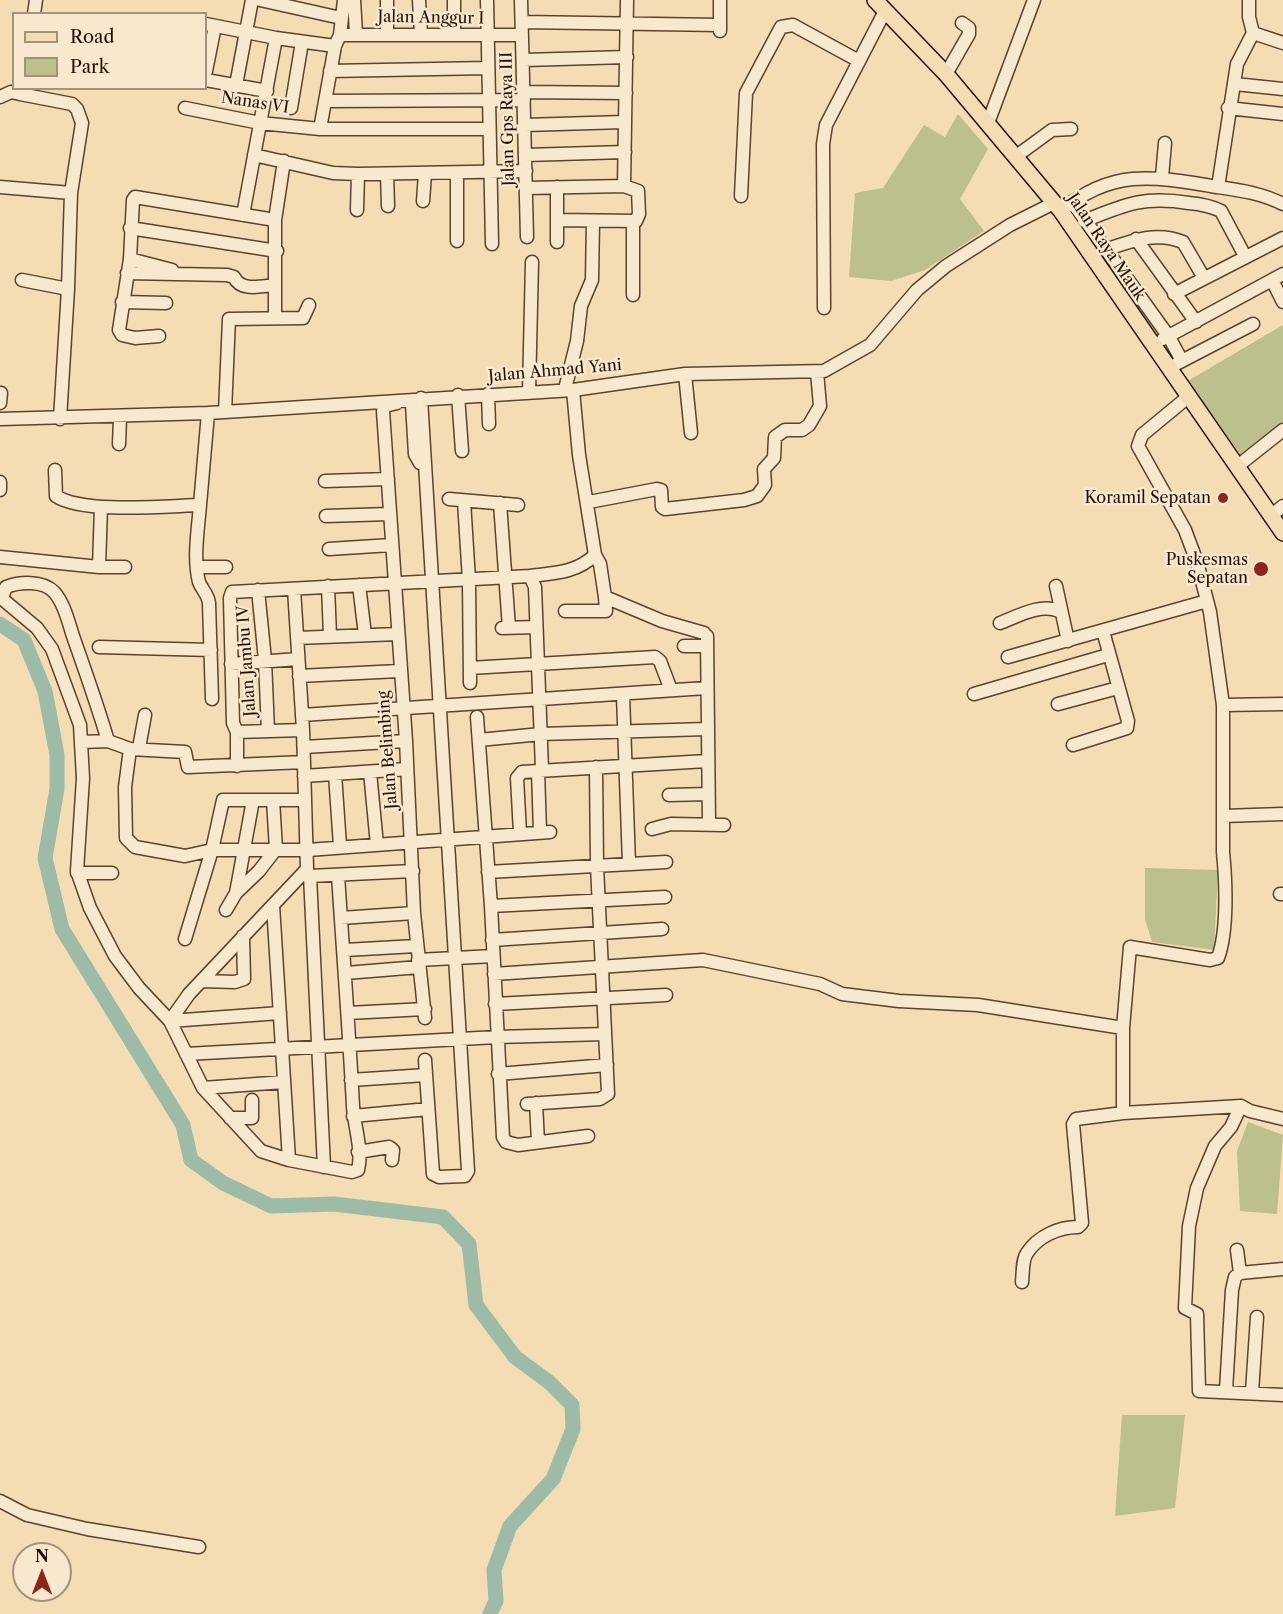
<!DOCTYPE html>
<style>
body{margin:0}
#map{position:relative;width:1283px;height:1614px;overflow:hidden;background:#f4dcb3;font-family:"Libre Caslon Text",serif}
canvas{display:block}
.legend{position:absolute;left:12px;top:12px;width:195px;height:78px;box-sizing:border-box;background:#f8e8ce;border:2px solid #a3927e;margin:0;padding:8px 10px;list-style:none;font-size:18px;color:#241206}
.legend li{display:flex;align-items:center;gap:12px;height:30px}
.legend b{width:30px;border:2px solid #a3927e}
.north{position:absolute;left:12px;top:1542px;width:60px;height:60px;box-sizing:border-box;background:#f8e8ce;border:2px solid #a3927e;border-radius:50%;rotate:0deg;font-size:16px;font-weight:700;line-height:24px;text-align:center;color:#241206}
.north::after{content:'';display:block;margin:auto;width:21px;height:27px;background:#8f2418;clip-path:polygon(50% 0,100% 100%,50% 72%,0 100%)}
</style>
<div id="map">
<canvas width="1283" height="1614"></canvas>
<ul class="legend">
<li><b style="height:8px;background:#f4dcb3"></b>Road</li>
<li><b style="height:16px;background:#bbc08d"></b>Park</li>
</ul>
<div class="north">N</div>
</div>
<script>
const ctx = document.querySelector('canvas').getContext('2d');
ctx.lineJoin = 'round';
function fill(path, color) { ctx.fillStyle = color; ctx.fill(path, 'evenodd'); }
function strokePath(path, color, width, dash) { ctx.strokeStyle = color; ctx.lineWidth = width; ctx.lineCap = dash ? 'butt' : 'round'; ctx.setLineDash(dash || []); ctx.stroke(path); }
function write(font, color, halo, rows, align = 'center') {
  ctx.font = font + ' "Libre Caslon Text",serif'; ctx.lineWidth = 5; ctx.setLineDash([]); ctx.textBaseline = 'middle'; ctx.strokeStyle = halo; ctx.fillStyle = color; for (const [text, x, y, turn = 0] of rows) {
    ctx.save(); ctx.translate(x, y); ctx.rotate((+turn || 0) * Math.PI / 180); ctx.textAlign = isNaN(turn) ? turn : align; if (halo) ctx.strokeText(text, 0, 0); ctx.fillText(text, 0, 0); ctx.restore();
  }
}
fill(new Path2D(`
 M 958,114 L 988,149 L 960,199 L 984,231 L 925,270 L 891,281 L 849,277 L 855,193 L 883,188 L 924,125 L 945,137 Z
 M 1283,325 L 1283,434 L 1246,462 L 1186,382 Z
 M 1145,868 L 1218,870 L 1214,950 L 1152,942 L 1145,919 Z
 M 1248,1122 L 1283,1135 L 1277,1214 L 1240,1211 L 1237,1151 Z
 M 1122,1415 L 1185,1415 L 1175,1508 L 1115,1516 Z`), '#bbc08d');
strokePath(new Path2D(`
 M 0,624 L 24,640 L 45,691 L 57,755 L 57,789 L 45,858 L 62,929 L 183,1125 L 191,1160 L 223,1183 L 271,1206 L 334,1204 L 443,1217 L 469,1244 L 476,1305 L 515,1357 L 549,1382 L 572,1405 L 573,1429 L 553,1479 L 510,1526 L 494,1570 L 496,1601 L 490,1614`), '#9dbca8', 15);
const minor = new Path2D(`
 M 260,0 L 341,18
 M 354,0 L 356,33
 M 419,0 L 421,34
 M 454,0 L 454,34
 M 487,0 L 492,244
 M 521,0 L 527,237
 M 720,0 L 720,31
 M 34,14 L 36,0
 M 522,22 L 720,25
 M 206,24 L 276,38 L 335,46
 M 1253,33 L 1283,43
 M 387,34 L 387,0
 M 340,35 L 522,35
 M 524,60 L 627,57
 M 206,71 L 215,26
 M 330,71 L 487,68
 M 946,74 L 969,34 L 969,28 L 962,23
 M 206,80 L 267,91
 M 1235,84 L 1283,89
 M 236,85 L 252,0
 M 524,92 L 626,93
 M 20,94 L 72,104 L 77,109 L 82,123 L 71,193 L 68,289 L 60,419
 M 0,97 L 11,92 L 20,94 L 21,88
 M 325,101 L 524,100
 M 185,108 L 260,123 L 320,129 L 488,129
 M 291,108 L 302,42
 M 1228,108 L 1283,114
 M 988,123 L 1034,0
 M 525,125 L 624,122
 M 320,129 L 335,46 L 340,35 L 344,0
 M 254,155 L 333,173 L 358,174 L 526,171
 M 526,155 L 625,152
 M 1015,157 L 1052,130 L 1071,129
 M 457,173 L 457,241
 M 387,174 L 388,206
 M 1162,177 L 1165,143
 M 624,186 L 627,0
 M 0,187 L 71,193
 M 557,187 L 557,242
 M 1218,187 L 1237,64 L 1253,33 L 1249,17 L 1249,0
 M 526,188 L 624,186 L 638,191 L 639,214 L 636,221 L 557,220
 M 741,196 L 746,93 L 781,27 L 793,25 L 859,61
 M 423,201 L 425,174
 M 1072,202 L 1169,337 L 1182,361
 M 357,210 L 358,174
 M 1061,211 C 1111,169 1152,176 1211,186 C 1237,190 1259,192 1283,204
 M 243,215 L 276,38
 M 633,221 L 633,295
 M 1084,221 C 1126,204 1143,196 1189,203 C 1200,204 1211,206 1221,211 L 1245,256
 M 130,228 L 277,251
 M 1136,239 L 1196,322
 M 1105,250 C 1131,241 1156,231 1183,242 L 1204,278
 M 130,259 L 172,270
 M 127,273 L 227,275 L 234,277 C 241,292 261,286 275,285
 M 22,280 L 68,289
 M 1272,280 L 1283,302
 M 1174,294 L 1283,238
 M 122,302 L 166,303
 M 824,308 L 823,144 L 826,125 L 885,11
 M 275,318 L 275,220 L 284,161
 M 159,336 L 135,338 L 122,335 L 119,330 L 130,259 L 133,200 L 135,197 L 275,220
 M 1163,339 L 1283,274
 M 1176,364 L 1253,324
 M 685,374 L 691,433
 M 565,389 L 577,341 L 581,306 L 592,280 L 593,221
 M 529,392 L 532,262
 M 488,394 L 489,424
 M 458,395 L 462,451
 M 421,398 L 468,1171 L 465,1176 L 439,1177 L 433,1174 L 425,1060
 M 0,403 L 1,393
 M 397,403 L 385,406 L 383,411 L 406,741 L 414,913 L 425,1018
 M 412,404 L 415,454 L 420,463
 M 225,412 L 229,319 L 303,318 L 309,305
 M 0,419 L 208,413 L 573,390 L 685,374 L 824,371 L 870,345 L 917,290 L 946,266 L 1010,225 L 1054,203
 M 119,444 L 120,418
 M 1239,465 L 1283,430
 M 55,470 L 56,496 C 83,514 166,506 200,505 L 208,413
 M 325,481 L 388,479
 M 0,482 L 0,490
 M 449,499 L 518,505
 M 464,501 L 469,580 L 470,683
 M 589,502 L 657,489 L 661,490 L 662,507 L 665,509 L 744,500 L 757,496 L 765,485 L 764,469 L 774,458 L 775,437 L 785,430 L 802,430 L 809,425 L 820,406 L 817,372
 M 500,503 L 509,628
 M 200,505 C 198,530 193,558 199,582 C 202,590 208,594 209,603 L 212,699
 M 101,507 L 99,567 L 125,567
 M 1272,515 L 1283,506
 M 326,516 L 389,514
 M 329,549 L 391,545
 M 595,555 L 600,564 L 605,597 L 662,621 L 704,633
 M 0,557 L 99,567
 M 197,567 L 226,567
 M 530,576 C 555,573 576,573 595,555 L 579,455 L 573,390
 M 359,585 L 365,635
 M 328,586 L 330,636
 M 1056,586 L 1068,641
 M 258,590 L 265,660 L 268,731
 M 0,597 L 37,628 L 52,649 L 80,725 L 83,778 L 77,871 L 90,908 L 115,956 L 139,988 L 170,1021 L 203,1088 L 261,1151 L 289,1160 L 352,1172 L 358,1170 C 363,1150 354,1126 353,1106 C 349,1029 343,952 338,875
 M 2,598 L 6,587 C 19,582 43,580 54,592 C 65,604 69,625 74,639 C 86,673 98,707 108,741
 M 565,611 L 606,611 L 605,597
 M 1000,623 C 1018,616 1041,603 1059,611
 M 502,628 L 536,627
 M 707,636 L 709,824
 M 297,638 L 398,634
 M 684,646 L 707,646
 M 99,647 L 211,650
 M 1008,657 L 1207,601
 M 231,664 L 298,659
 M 470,668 L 655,657 L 660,661 L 671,690
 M 299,676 L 399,671
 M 974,694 L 1108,655
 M 623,695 L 629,864
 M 1058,704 L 1118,688
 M 1223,705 L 1283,704
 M 302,715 L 706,688
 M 477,717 L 491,906 L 503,1137 L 506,1142 L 518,1145 L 588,1136
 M 237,732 L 303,730
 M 479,740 L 541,734 L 707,729
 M 81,742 L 108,741 L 130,749 L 125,787 L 126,838 L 135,847 L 185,856 L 212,850 L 308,850 L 550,832
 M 1073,745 L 1127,728 L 1128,721 L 1103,631
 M 304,747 L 406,741
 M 139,748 L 145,715
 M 130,749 L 185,752 L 188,767 L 304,762
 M 237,766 L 237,732 L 233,723 L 230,598 L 232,592 L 530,576 L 535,587 L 542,769
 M 538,771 L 540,832
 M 370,772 L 377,845
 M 335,774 L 340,846
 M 304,776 L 407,769
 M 669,795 L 708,794
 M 1223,816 L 1283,814
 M 652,829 L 671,824 L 724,825
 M 520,833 L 517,778 L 522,772 L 707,761
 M 305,872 L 310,876 L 324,1167
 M 488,872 L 666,862
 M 77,873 L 112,873
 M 310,876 L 413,871
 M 236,893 L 259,871 L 276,849 L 273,800
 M 1280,894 L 1283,894
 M 273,905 L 289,1160
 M 491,906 L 665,897
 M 226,910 L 236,893 L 253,800
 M 341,918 L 414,913
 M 185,939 L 212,850 L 223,800 L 304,800
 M 492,940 L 662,929
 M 345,950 L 416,946
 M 418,960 L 493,956
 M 346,973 L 419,967
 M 494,974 L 703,960 L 820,984 L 842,994 L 899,1001 L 978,1005 L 1123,1028 L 1130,947 L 1210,960 L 1218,958 C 1228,930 1226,882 1223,852 L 1223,705 L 1210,612 L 1197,562 L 1185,530 L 1138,446 L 1142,435 L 1188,397
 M 203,981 L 235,982 L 244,979 L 243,936
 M 495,1004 L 666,995
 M 348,1013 L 425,1009
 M 170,1021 L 189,994 L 307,869 L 303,730 L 294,589
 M 170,1021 L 280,1013
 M 186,1054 L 497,1037 L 605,1034
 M 498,1074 L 607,1065
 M 351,1080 L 426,1075
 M 203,1088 L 284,1082
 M 536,1103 L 538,1142
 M 527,1104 L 600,1099 L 608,1094 L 597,866 L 596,767
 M 1241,1106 L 1231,1127 L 1215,1146 L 1197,1188 L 1189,1226 L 1185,1308 L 1197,1314 L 1199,1391 L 1283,1395
 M 1123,1113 L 1123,1028
 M 353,1116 L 428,1109
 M 230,1118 L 252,1118 L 252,1100
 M 358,1152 L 389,1147 L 393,1150 L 392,1160
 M 1240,1273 L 1283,1269
 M 1022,1282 C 1023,1274 1022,1260 1027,1253 C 1038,1236 1059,1227 1078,1227 L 1082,1223 L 1073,1124 L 1076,1119 L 1123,1113 L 1241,1106 L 1250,1111 L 1283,1119
 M 1226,1390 L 1232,1290 L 1235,1277 L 1240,1273 L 1237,1250
 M 1252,1392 L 1257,1317
 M 0,1501 L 27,1515 L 87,1529 L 199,1547`);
const major = new Path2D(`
 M 875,0 L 946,74 L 1061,211 L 1283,533`);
strokePath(minor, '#584431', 15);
strokePath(major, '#241206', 18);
strokePath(minor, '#f8e8ce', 12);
strokePath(major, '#f4dcb3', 15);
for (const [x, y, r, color] of [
 [1223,498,6,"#8f2418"],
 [1261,569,8,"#8f2418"]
]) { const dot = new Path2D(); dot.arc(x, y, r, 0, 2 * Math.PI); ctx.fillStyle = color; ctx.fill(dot); strokePath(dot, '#f8e8ce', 2); }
write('16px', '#241206', '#f8e8ce', [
 ["Jalan Anggur I",431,18,1],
 ["Nanas VI",255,103,9],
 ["Jalan Gps Raya III",508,119,-91],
 ["Jalan Raya Mauk",1106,247,56],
 ["Jalan Ahmad Yani",555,371,-5],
 ["Jalan Jambu IV",247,661,-94],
 ["Jalan Belimbing",388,750,-94]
]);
write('16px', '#241206', '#f8e8ce', [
 ["Koramil Sepatan",1211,498],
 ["Puskesmas",1248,560],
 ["Sepatan",1248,578]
], 'right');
</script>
